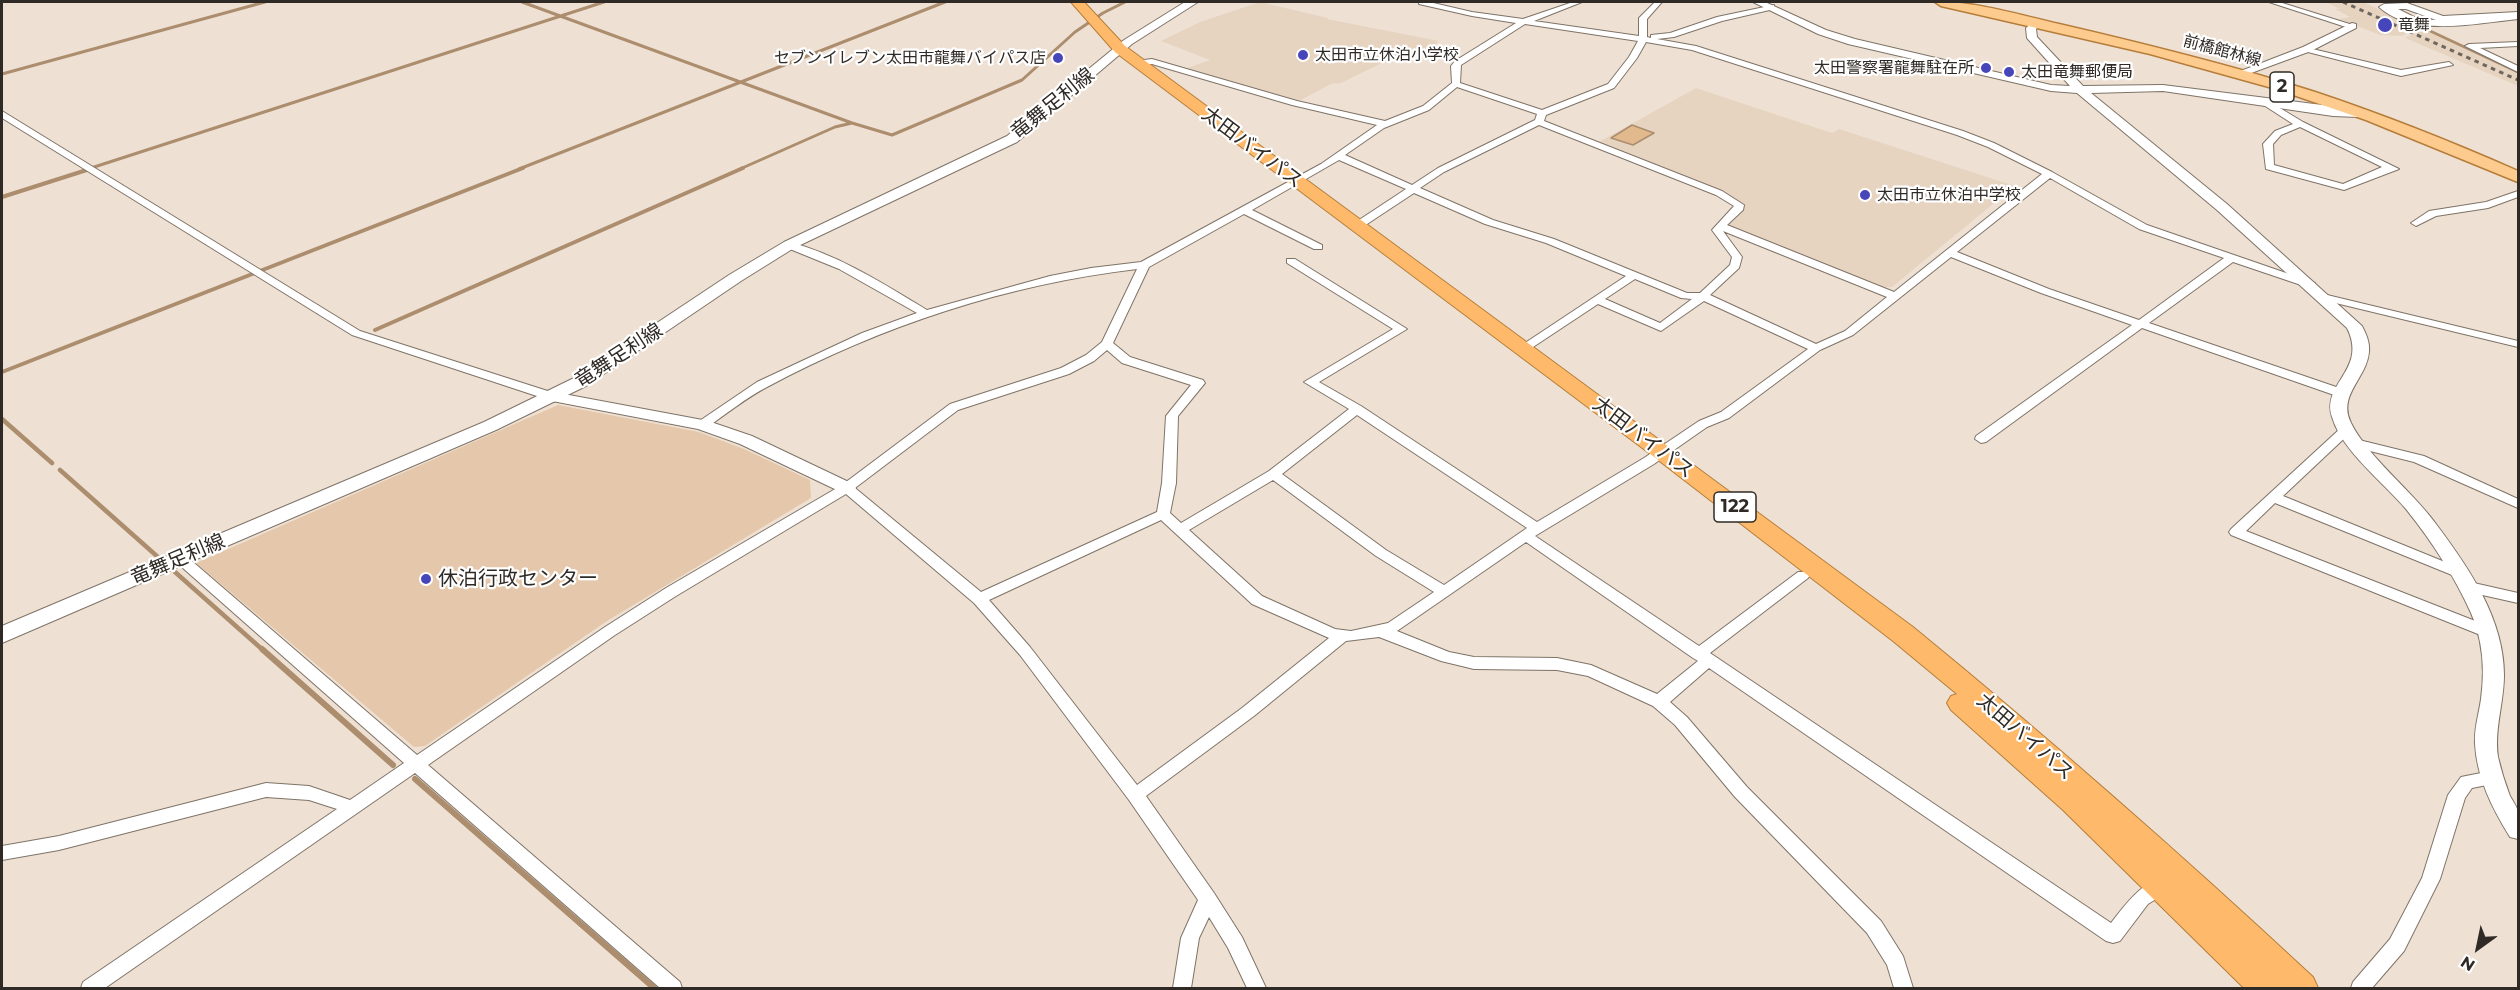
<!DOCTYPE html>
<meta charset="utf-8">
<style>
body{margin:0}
#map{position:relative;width:2520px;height:990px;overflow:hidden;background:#eee1d3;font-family:Montserrat,sans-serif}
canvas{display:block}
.frame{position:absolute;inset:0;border:3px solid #2f2a25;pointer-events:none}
.north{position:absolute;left:2448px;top:918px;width:60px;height:60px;-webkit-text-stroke:4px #fff;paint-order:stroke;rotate:213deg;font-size:16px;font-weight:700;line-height:24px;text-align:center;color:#2f2a25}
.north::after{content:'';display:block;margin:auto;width:21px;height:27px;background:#2f2a25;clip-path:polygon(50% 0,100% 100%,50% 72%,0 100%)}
</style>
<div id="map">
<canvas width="2520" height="990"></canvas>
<div class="frame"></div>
<div class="north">N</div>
</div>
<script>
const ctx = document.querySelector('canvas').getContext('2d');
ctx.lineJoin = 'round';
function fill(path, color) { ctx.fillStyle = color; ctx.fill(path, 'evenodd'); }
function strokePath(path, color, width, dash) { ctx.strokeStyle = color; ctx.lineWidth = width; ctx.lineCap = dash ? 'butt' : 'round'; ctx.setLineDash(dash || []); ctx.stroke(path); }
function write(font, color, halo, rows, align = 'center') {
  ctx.font = font + ' Montserrat,"Noto Sans JP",sans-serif'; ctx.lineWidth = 4.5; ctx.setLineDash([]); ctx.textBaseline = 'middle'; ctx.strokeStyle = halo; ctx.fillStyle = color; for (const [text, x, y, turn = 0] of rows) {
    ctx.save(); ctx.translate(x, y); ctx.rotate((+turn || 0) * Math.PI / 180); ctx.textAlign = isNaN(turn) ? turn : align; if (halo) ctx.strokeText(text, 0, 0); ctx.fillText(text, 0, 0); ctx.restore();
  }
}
fill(new Path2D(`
 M 1260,2 L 1328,18 L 1327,19 L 1439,41 L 1431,49 L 1380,64 L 1341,83 L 1331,84 L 1299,101 L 1185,69 L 1210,60 L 1161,41 L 1200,22 Z
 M 2326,2 L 2363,2 L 2418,27 L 2402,36 L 2380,35 L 2339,19 L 2350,17 L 2335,9 L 2340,9 Z
 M 2422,29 L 2518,73 L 2518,86 L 2405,38 Z
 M 1696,88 L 1832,133 L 1839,129 L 2015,186 L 1892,287 L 1881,287 L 1727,226 L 1745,204 L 1599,142 Z`), '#e6d4c1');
fill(new Path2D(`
 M 558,405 L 699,432 L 744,449 L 810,480 L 811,498 L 607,621 L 425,746 L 414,747 L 196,563 Z`), '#e5c8ab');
const water = new Path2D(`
 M 1632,125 L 1654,133 L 1633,145 L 1611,138 Z`);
fill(water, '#e2b88d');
strokePath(water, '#ac8d6e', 1.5);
strokePath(new Path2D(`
 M 522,2 L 852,123 L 892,135 L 1022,80 L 1075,32 L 1103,13 L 1125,2
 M 2428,30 L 2518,72
 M 2,74 L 265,2
 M 88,169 L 604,2
 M 519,169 L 945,2
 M 740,169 L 835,127 L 852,123`), '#ac8d6e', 3);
strokePath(new Path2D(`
 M 2,197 L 93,168
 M 375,330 L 743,168
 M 2,372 L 523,168`), '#ac8d6e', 4);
strokePath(new Path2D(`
 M 2,419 L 52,463
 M 60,470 L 159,558
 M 175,572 L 264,651`), '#ac8d6e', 4.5);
strokePath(new Path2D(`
 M 262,649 L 393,765
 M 415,779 L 654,988`), '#ac8d6e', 6);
const minor = new Path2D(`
 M 1419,2 L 1429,2 L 1472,12 L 1523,19 L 1573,2 L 1582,2 L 1534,21 L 1639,36 L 1639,18 L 1655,2 L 1662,2 L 1647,19 L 1647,37 L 1651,38 L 1651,35 L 1670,33 L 1717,17 L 1774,5 L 1774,9 L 1722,21 L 1674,37 L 1657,39 L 1696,46 L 1963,131 L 1994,143 L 2052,172 L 2147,225 L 2315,283 L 2315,287 L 2307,287 L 2233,262 L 2149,323 L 2345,390 L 2347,393 L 2345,396 L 2337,396 L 2142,328 L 1986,442 L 1981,443 L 1975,439 L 1976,436 L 2132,325 L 2041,293 L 1951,257 L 1853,335 L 1820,350 L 1729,418 L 1707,427 L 1654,464 L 1535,536 L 1699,646 L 1798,572 L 1808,572 L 1810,575 L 1808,578 L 1710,653 L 2111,923 C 2123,908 2147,873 2169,881 L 2172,886 L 2169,891 L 2148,904 L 2120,941 L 2113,943 L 2106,941 L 1709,668 L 1670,702 L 1687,717 L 1747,787 L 1881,921 L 1903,956 L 1913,988 L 1894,988 L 1887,965 L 1867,933 L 1735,797 L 1675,725 L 1653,706 L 1588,676 L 1557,670 L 1474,669 L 1441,661 L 1379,637 L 1346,641 L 1254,716 L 1146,796 L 1214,893 L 1242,937 L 1266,988 L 1247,988 L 1228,948 L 1209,917 L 1199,938 L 1191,988 L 1173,988 L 1181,938 L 1198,900 L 1129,800 L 1020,655 L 974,603 L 846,494 L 676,596 L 615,635 L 428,765 L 680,982 L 682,988 L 660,988 L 415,773 L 105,988 L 81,988 L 83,982 L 337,809 L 309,800 L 266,797 L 59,850 L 2,860 L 2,846 L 59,836 L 266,783 L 309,786 L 350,800 L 404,763 L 176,562 L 174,559 L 176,556 L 186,556 L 417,755 L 605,627 L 666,588 L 842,485 L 950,404 L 1061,368 L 1086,355 L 1102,342 L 1137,269 C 1008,284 881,326 767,387 C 746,398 726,414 706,428 L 698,428 L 696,425 L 698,422 L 757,382 L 862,333 L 917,313 L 839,269 L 785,247 L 785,243 L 789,242 C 839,255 884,284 927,310 L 1050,276 L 1091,268 L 1141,262 L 1321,164 L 1377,125 L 1292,105 L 1152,64 L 1136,65 L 1136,61 L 1152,59 L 1297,101 L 1385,121 L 1423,106 L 1452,83 L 1451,66 L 1455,61 L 1516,23 L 1472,16 L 1419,4 ZM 1525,24 L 1638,41 L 1629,57 L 1608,84 L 1542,110 L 1460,83 L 1461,65 ZM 1646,42 L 1692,50 L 1957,135 L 1988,147 L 2042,174 L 1894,292 L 1727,225 L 1743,210 L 1744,205 L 1722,191 L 1544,121 L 1546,115 L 1614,88 L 1637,58 ZM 1457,87 L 1537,114 L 1535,120 L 1438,168 L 1412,185 L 1345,155 L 1384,128 L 1429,110 ZM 1539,125 L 1716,195 L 1734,206 L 1712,230 L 1732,257 L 1730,265 L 1700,293 L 1687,293 L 1554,239 L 1493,220 L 1420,188 L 1444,172 ZM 1339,160 L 1406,189 L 1353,224 L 1353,228 L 1361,228 L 1414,193 L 1485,224 L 1546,243 L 1626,276 L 1519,347 L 1517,349 L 1519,351 L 1527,351 L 1598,304 L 1661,331 L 1704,301 L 1808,349 L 1721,412 L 1699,421 L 1644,458 L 1537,522 L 1361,406 L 1319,382 L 1407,329 L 1295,259 L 1287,259 L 1287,263 L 1393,329 L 1304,382 L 1349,409 L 1269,471 L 1181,523 L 1170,513 L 1176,483 L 1178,416 L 1205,383 L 1203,380 L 1130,357 L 1113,343 L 1149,267 L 1244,214 L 1314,249 L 1322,249 L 1322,245 L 1252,210 ZM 2050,178 L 2139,229 L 2224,258 L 2139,320 L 2049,289 L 1957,252 ZM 1723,231 L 1887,297 L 1845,331 L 1816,344 L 1710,295 L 1739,268 L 1742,257 ZM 1635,279 L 1681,298 L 1692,299 L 1660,323 L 1605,299 ZM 1107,350 L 1122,363 L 1191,385 L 1166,416 L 1162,483 L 1157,512 L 981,592 L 855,488 L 958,410 L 1069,374 L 1094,361 ZM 1357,415 L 1527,528 L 1444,585 L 1386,550 L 1282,474 ZM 1273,480 L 1376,556 L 1434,592 L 1388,623 L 1351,631 L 1335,629 L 1262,596 L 1189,530 ZM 1161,520 L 1252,604 L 1329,638 L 1242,708 L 1137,785 L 1030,647 L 989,600 ZM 1526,542 L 1693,658 L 1698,661 L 1657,694 L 1591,665 L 1557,658 L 1474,657 L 1449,652 L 1397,631 Z
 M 2269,2 L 2279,2 L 2356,26 L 2349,28 Z
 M 2518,42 L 2518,46 L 2480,48 L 2518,66 L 2518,72 L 2465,46 L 2469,44 Z
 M 2304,47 L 2401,70 L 2449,62 L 2453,65 L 2401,76 L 2304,51 Z
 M 2265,99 L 2303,122 L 2399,169 L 2344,190 L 2266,169 L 2263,144 L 2275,131 L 2293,124 L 2262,104 L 2262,100 ZM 2300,127 L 2382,167 L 2343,184 L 2274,165 L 2273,144 L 2281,135 Z
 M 2,111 L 360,331 L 557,394 L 559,397 L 553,401 L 549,400 L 352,335 L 2,118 Z
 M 2518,191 L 2518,197 L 2488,208 L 2436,216 L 2416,226 L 2411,223 L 2429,211 L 2486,202 Z
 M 2323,294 L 2518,341 L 2518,347 L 2319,299 L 2319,295 Z
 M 2346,426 L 2350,427 L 2352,430 L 2350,433 L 2283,496 L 2462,569 L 2464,572 L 2462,575 L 2452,575 L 2275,503 L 2246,531 L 2493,628 L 2496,632 L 2493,636 L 2483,636 L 2231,535 L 2229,532 L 2231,529 L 2342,427 Z
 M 2359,440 L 2424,456 L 2518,499 L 2518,508 L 2414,462 L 2354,447 L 2353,444 L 2354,441 Z
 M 2465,581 L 2518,593 L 2518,603 L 2460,590 L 2458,586 L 2460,582 Z
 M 2491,771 L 2497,773 L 2499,778 L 2497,783 L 2472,788 L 2465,798 L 2440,879 L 2404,951 L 2372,988 L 2351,988 L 2353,982 L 2390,939 L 2422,878 L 2448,795 L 2461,777 Z`);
const tertiary = new Path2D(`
 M 1753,2 L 1765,2 L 1826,30 L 1855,39 L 2051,85 L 2070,86 L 2027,38 L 2026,28 L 2036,20 L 2041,23 L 2036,29 L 2037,37 L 2083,86 L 2163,85 L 2362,110 L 2364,113 L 2358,117 L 2333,116 L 2163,91 L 2091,93 L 2227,204 L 2362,326 C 2366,334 2370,342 2369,352 C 2367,378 2337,395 2351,423 C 2367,456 2413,492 2436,524 C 2469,568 2504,619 2504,675 C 2504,703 2494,729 2498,757 C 2501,770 2505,783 2510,796 C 2513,801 2517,807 2518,812 C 2520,820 2518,831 2518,839 L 2510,837 C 2492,808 2477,778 2475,744 C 2474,728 2479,714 2481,699 C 2485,670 2483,640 2471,613 C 2455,577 2431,540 2406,509 C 2383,482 2342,451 2332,417 C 2321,383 2368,370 2347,328 L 2217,210 L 2077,93 L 2051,91 L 1848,44 L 1818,34 Z
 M 2407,3 L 2443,16 L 2518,12 L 2518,19 C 2477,23 2413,38 2379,7 L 2384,4 ZM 2398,9 L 2406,9 L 2436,20 L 2418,19 Z
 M 2352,23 L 2356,24 L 2356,28 L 2311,51 L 2243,76 L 2235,76 L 2233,74 L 2303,47 Z
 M 553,392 L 708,421 L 752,436 L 853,484 L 856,488 L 853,492 L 841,492 L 740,444 L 698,429 L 547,400 L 545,397 Z`);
const secondary = new Path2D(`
 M 1185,2 L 1198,2 L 1132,44 L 1017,142 L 794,248 L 741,281 L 586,386 L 496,430 L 2,643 L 2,626 L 484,422 L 574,378 L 729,275 L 784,242 L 1007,136 L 1124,40 Z`);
const primary = new Path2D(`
 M 1935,2 C 1969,0 2024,16 2059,24 C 2145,44 2231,65 2315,92 C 2384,115 2452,142 2518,171 L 2518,182 L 2366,120 L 2276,89 L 2150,54 L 1941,6 Z`);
const trunk = new Path2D(`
 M 1071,2 L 1084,2 L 1125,46 L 1913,627 C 2050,739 2183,856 2313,977 L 2318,988 L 2244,988 L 2063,810 L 1951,710 L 1947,703 L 1951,696 L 1957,694 L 1893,641 L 1653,456 L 1115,52 Z`);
strokePath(minor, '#7f7367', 2);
strokePath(tertiary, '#7f7367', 2);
strokePath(secondary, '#7f7367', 2);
strokePath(primary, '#b67d3a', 3);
strokePath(trunk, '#b67d3a', 2);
fill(minor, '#fff');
fill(tertiary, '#fff');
fill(secondary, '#fff');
fill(primary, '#fecb8f');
fill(trunk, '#feba6a');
strokePath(new Path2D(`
 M 2343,2 L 2518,80`), '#6e675f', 3, [4.5, 4.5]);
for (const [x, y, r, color] of [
 [2385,25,8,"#4645ba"],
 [1303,55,6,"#4645ba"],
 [1058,58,6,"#4645ba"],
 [1986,68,6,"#4645ba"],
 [2009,72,6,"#4645ba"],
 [1865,195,6,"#4645ba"],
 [426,579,6,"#4645ba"]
]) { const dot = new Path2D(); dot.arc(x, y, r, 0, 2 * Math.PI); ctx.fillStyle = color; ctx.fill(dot); strokePath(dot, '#fff', 2); }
write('16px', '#2f2a25', '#fff', [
 ["竜舞",2398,25],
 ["太田市立休泊小学校",1315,55],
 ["セブンイレブン太田市龍舞バイパス店",1046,58,"right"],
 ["太田警察署龍舞駐在所",1974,68,"right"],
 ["太田竜舞郵便局",2021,72],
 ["太田市立休泊中学校",1877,195]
], 'left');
write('16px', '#2f2a25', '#fff', [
 ["前橋館林線",2222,51,15]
]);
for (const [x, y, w] of [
 [2282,87,24],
 [1735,507,42]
]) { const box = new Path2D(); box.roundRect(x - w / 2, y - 15, w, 30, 4.5); ctx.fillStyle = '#fff'; ctx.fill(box); strokePath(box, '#2f2a25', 1.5); }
write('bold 18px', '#2f2a25', null, [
 ["2",2282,87],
 ["122",1735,507]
]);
write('20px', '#2f2a25', '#fff', [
 ["竜舞足利線",1053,104,-39],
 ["太田バイパス",1252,148,37],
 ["竜舞足利線",619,356,-33],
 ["太田バイパス",1643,438,37],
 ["竜舞足利線",178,560,-23],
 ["太田バイパス",2025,737,41]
]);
write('20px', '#2f2a25', '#fff', [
 ["休泊行政センター",438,579]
], 'left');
</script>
